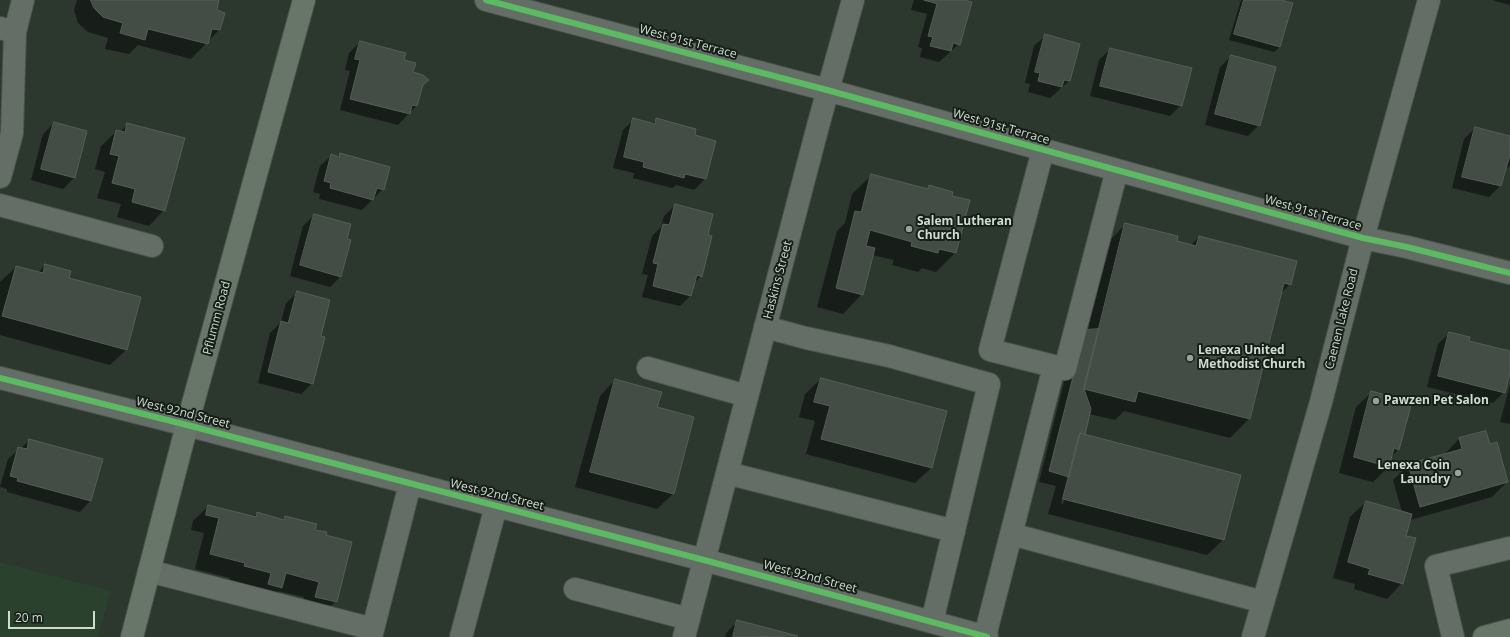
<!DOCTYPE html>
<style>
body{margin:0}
#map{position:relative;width:1510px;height:637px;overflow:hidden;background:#2c372e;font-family:"Open Sans",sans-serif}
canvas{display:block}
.scale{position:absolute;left:8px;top:611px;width:87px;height:18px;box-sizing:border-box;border:2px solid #d0dcd1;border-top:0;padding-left:5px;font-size:12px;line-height:14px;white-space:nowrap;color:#d0dcd1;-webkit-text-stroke:3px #161f17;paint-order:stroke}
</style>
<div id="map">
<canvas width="1510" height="637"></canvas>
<div class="scale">20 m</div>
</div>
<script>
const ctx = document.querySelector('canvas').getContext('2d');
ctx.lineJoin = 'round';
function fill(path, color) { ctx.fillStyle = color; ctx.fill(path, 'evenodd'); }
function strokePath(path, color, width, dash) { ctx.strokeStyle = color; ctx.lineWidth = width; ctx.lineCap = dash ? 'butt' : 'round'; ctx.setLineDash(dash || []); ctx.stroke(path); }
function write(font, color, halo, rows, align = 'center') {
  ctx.font = font + ' "Open Sans",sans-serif'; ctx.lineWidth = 4; ctx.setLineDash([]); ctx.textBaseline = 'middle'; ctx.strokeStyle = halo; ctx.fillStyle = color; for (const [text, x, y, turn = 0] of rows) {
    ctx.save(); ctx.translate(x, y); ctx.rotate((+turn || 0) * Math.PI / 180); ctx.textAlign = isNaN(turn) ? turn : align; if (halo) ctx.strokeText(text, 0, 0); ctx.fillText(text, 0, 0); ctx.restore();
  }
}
fill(new Path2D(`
 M 0,562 L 111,591 L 98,637 L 0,637 Z`), '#29412d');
fill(new Path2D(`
 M 77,0 L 218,0 L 216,11 L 219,30 L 191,59 L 138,45 L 129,54 L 105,49 L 108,38 L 88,32 L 78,23 L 74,10 Z
 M 914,0 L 961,0 L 959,44 L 939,62 L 920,57 L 922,48 L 918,47 L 927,14 L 911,10 Z
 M 1241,0 L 1277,0 L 1280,47 L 1274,52 L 1229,40 Z
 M 1492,0 L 1510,0 L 1510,5 Z
 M 1045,36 L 1079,45 L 1069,81 L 1050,98 L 1028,92 L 1030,84 L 1025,83 L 1034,46 Z
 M 360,42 L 402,61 L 421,86 L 417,105 L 398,125 L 340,110 L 350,71 L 345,70 L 349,53 Z
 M 1110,49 L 1181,105 L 1170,116 L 1090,96 L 1099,60 Z
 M 1231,56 L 1259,125 L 1248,136 L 1205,125 L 1220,67 Z
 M 634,119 L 652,124 L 657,119 L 693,136 L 705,179 L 694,190 L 676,185 L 672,188 L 633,178 L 634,173 L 613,168 L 623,130 Z
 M 54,123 L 86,132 L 74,178 L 63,189 L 31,180 L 43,134 Z
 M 128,124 L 164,210 L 149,226 L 117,217 L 121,204 L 97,198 L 105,172 L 95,169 L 101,146 L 117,131 L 120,132 Z
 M 1475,128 L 1510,137 L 1510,165 L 1508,168 L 1505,167 L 1500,186 L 1489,197 L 1452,188 L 1464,139 Z
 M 340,154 L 383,189 L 362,210 L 319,199 L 320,194 L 313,192 L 320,166 L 331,156 L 337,157 Z
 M 872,175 L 926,190 L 929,187 L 955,253 L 936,272 L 922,268 L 918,272 L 892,265 L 894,260 L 872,255 L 862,294 L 843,314 L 817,307 L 837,231 L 845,223 L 852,194 Z
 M 675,205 L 707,235 L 701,276 L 694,283 L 691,295 L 680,306 L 642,297 L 648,275 L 642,274 L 652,236 L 661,227 L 664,216 Z
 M 314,215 L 341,276 L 330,287 L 290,276 L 303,226 Z
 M 1126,224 L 1190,246 L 1199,237 L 1290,284 L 1280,294 L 1249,419 L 1230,438 L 1124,411 L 1115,420 L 1089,414 L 1084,435 L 1240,476 L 1223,540 L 1207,555 L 1048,514 L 1056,486 L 1039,482 L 1074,342 L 1107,243 ZM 1071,473 L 1063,504 L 1061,503 L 1068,476 Z
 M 45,265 L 68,279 L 140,298 L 126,350 L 110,365 L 0,335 L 0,282 L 16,267 L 38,273 Z
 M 297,293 L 320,337 L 312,383 L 301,394 L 258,383 L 270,333 L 281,322 L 286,303 Z
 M 1449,333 L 1468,342 L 1510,352 L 1510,369 L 1504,392 L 1493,403 L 1427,387 L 1438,344 Z
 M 821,379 L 931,468 L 915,483 L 806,454 L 815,421 L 799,417 L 805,394 Z
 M 615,380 L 656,408 L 693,418 L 673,494 L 657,509 L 575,487 L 600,396 Z
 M 1510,385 L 1510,424 L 1500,422 Z
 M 1372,392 L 1399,449 L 1391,457 L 1388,467 L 1373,482 L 1339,473 L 1356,407 Z
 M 1485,432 L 1489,445 L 1507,482 L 1492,497 L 1410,520 L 1405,536 L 1402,583 L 1387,599 L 1354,589 L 1355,584 L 1333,578 L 1350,517 L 1366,502 L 1402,512 L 1393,480 L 1409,465 L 1444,455 L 1459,439 Z
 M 29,441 L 90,501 L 80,512 L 7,492 L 7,489 L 0,487 L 8,459 Z
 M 208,506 L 253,517 L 257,514 L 282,520 L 285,517 L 314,530 L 336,601 L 320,617 L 300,612 L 304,597 L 278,591 L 266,603 L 229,582 L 230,578 L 195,569 L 204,533 L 191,530 L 193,521 Z
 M 738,621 L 796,637 L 725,637 L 727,632 Z`), '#0007');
const building = new Path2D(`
 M 91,0 L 219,0 L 217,10 L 225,13 L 220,30 L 212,29 L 208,44 L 148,29 L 145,40 L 120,33 L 123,23 L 103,17 L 94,8 Z
 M 924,0 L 965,0 L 972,2 L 960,45 L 953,43 L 951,51 L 930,46 L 933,37 L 928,36 L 937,4 Z
 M 1244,0 L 1280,0 L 1293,3 L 1280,47 L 1234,34 Z
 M 1045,34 L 1080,44 L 1070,81 L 1064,80 L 1062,87 L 1038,81 L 1040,73 L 1035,72 Z
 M 360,41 L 406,53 L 404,60 L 416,63 L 413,72 L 423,75 L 429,80 L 423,85 L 417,106 L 412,105 L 410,114 L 350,99 L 360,60 L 355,59 Z
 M 1110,48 L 1192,68 L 1182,106 L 1100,86 Z
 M 1231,55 L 1276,67 L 1260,126 L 1215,114 Z
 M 633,118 L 655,124 L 656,118 L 696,129 L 695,135 L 716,141 L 706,179 L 685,174 L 684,178 L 643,167 L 644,162 L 624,157 Z
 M 54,122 L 87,131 L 75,178 L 41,169 Z
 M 127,123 L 185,138 L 165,211 L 132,202 L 135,189 L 112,183 L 119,156 L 110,154 L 116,130 L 125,132 Z
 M 1475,127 L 1510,136 L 1510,155 L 1501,186 L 1462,177 Z
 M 340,153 L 390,167 L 384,190 L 377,188 L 373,200 L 330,188 L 331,183 L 324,181 L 331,154 L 339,157 Z
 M 871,174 L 928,189 L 929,185 L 953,192 L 952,196 L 970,200 L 956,253 L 939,249 L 938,253 L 911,246 L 912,242 L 870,230 L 866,246 L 875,248 L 863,295 L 836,288 L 855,211 L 861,212 Z
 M 675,204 L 713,214 L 708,235 L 712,236 L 702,277 L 697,275 L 691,296 L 653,286 L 658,264 L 653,263 L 663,224 L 669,225 Z
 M 314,214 L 351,224 L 347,239 L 351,240 L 341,277 L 300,265 Z
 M 1125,223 L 1178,236 L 1177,241 L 1196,246 L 1199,236 L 1297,261 L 1291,285 L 1284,283 L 1250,419 L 1138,391 L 1135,402 L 1084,389 Z
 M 45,264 L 71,271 L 69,278 L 141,297 L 127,350 L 2,316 L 16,266 L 43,273 Z
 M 297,291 L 330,300 L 321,336 L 325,337 L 313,384 L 268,372 L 281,321 L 288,323 Z
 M 1099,329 L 1084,389 L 1091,409 L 1085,435 L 1080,433 L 1069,477 L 1049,471 L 1085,330 Z
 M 1449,332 L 1470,337 L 1469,341 L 1510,351 L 1510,373 L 1505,393 L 1438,376 Z
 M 821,378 L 947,411 L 932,468 L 821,439 L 830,406 L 814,402 Z
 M 615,379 L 662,392 L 657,407 L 694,417 L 674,494 L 590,472 Z
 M 1371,391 L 1412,402 L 1399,450 L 1394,448 L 1389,467 L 1354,457 Z
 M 1486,431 L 1490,444 L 1497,442 L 1508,482 L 1420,507 L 1408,464 L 1462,449 L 1459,438 Z
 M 1080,433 L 1241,475 L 1224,540 L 1063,499 Z
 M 29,439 L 103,459 L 91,501 L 17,481 L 18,478 L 10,476 L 18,447 L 27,449 Z
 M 1366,501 L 1412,514 L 1406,536 L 1416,538 L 1403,584 L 1368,574 L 1370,569 L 1348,562 Z
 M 208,505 L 256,517 L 257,512 L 284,520 L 285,516 L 317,524 L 315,530 L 327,532 L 326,535 L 352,542 L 337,602 L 315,597 L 319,582 L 286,573 L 282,588 L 268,584 L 271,573 L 244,566 L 245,563 L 210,554 L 219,518 L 206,515 Z
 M 737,620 L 798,636 L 733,637 Z`);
fill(building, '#434c45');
strokePath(building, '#545e56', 1);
const minor = new Path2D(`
 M 486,0 L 827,90 L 1363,238 L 1407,247 L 1510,273
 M 0,28 L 15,32 L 12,133 L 0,177
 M 15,32 L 23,0
 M 1043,150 L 990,350 L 1065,369 L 1117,170
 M 0,205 L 152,246
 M 765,327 L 806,338 L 889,356 L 989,384 L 932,622
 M 648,368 L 747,396
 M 0,378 L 187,425 L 704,560 L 987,637
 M 727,473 L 954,531
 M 1011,534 L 1263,602
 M 149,571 L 373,629
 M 575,589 L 689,619
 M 985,636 L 1054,367
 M 371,637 L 410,484
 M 461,637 L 496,506
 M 684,637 L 818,126 L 853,0
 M 1253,637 L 1321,402 L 1363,238 L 1429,0
 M 1453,637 L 1436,566 L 1510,548`);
const major = new Path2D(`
 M 132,637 L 187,425 L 304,0
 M 1484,637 L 1510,630`);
strokePath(minor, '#49534b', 24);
strokePath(major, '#49534b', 24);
strokePath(minor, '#656e66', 22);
strokePath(major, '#68766a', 22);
strokePath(new Path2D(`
 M 486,0 L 827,90 L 1363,238 L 1407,247 L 1510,273
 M 0,378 L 187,425 L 704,560 L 987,637`), '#5cba63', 6);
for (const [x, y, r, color] of [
 [909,229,4,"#97a298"],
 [1190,358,4,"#97a298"],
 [1376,401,4,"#97a298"],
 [1458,473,4,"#97a298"]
]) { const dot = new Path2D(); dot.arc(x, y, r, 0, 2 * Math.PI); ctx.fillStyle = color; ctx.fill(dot); strokePath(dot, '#161f17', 1.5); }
write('12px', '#d0dcd1', '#161f17', [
 ["West 91st Terrace",688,42,15],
 ["West 91st Terrace",1001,127,16],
 ["West 91st Terrace",1313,213,16],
 ["Haskins Street",778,280,-75],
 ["Pflumm Road",217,318,-75],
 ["Caenen Lake Road",1342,319,-76],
 ["West 92nd Street",183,413,14],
 ["West 92nd Street",497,495,14],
 ["West 92nd Street",810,577,15]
]);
write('bold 12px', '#d0dcd1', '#161f17', [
 ["Salem Lutheran",917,222],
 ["Church",917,236],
 ["Lenexa United",1198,351],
 ["Methodist Church",1198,365],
 ["Pawzen Pet Salon",1384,401],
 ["Lenexa Coin",1450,466,"right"],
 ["Laundry",1450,480,"right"]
], 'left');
</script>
